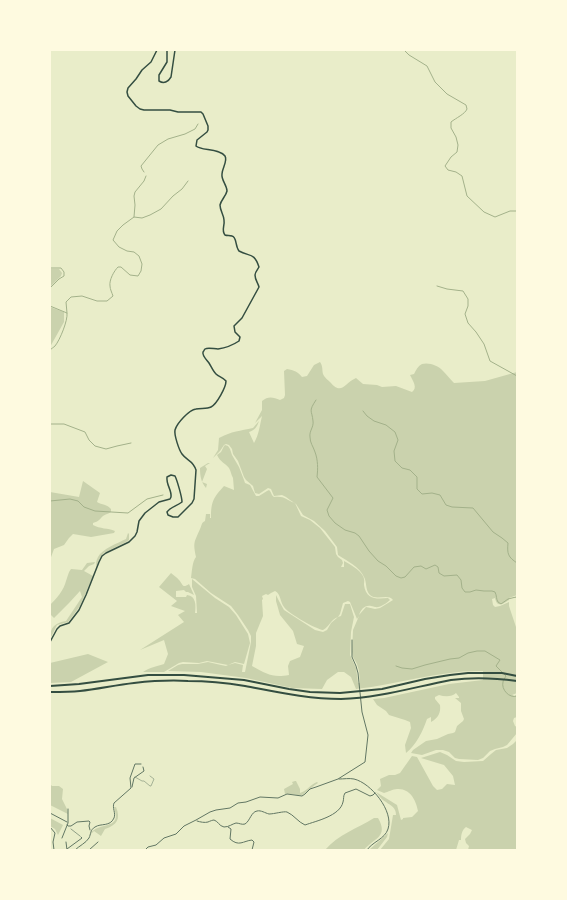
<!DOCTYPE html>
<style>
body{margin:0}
#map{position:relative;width:567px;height:900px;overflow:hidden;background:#e9edc9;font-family:"Varela Round",sans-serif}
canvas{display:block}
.frame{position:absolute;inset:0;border:51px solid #fefae0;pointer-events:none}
</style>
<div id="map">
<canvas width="567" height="900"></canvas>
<div class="frame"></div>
</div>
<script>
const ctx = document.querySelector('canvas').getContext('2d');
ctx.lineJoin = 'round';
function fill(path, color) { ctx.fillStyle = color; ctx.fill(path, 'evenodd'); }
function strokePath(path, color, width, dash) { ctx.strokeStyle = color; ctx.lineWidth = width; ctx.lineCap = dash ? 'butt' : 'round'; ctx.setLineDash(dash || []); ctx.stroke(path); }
fill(new Path2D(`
 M 50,269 L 59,269 L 62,273 L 61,276 L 50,287 Z
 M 50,307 L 64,312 L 64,322 L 50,347 Z
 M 320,362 C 323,366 322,370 323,374 C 324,377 328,380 330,382 C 342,396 344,383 356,378 L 363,384 L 377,385 L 382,387 L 396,386 L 412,392 C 418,388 413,381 410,375 L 414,374 C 416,370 418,366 422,364 C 429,362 439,366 443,371 C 447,375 450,379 454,383 L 485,381 L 517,372 L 517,595 L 509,598 L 509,600 C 503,604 497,608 495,598 L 492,599 L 493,605 L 495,607 L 500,606 L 509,602 L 509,606 L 517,630 L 517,693 L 512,695 L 514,696 L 517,695 L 517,717 L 514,718 L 513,721 L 515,726 L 517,727 L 517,733 L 507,745 L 503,747 L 495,749 L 490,751 L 483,758 L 478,760 L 459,759 L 455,758 L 449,752 L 443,750 L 436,750 L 422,755 L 411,753 L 413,750 L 426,741 L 437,739 L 448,734 L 453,733 L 455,732 L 457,726 L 463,721 L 464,719 L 461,711 L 461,703 L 455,698 L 459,698 L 459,697 L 456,693 C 452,697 445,697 439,695 L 435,697 L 435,699 L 440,705 C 441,713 438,718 431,722 L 431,717 L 427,719 C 423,731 416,745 406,753 L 405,745 L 411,728 L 410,722 L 405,720 L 389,715 L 386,711 L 377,705 L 373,699 L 384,698 L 449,684 L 483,680 L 483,671 C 440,670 399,684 356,689 L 351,677 L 344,672 L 338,672 L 327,680 L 322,689 L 292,688 L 246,678 L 201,672 L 168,671 L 178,665 L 182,664 L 198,664 L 208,662 L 221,665 L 226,666 L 228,665 L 207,661 L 199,663 L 183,662 L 179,663 L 164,672 L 143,672 C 151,667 155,667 164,664 L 168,654 L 164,640 L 140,650 L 184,622 L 178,615 L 185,611 L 171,606 L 177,601 L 159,587 L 171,573 C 173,575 177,577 179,580 C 183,584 182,589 189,584 L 194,595 L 188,592 L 186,592 L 184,590 L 176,591 L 176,597 L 186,597 L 187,595 C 196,596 196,605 195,613 L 197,613 L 196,596 L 192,587 L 192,579 L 215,598 L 229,607 L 236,615 L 248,634 L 250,643 L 244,664 L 235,662 L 228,665 L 235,663 L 243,665 L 242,672 L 245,672 L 251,642 L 251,636 L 248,630 L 238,615 L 231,606 L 211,593 L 195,579 L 191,578 C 192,572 192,562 196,557 C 193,542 194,543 200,529 C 202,525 201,523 205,521 L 206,514 L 204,514 L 210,514 L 210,518 L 211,518 C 211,502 213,498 224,486 L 234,490 L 233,478 C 231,475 231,471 229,468 C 225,463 220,462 217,455 L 221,452 L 224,446 L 225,445 L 228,446 L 230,449 L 232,455 L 239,467 L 244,480 L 245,483 L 250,485 L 256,496 L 259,496 L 267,491 L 269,490 C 272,493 271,495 274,497 C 286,496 285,500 295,503 L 301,516 L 310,520 L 320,528 L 335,547 L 336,554 L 338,557 L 342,560 L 343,563 L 341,567 L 344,567 L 344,561 C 351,565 359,569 363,576 C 365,580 364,582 364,585 C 366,600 377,599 388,598 L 390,600 C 387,603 380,608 375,607 C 374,607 373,606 371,606 C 364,605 361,610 359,615 L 366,607 L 375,609 L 380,608 L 393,600 C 388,593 377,601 370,595 C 365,590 367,582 364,577 C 360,567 347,561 338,555 L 337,547 L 325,531 L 314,521 L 303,515 L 296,504 L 290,500 L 286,497 L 282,495 L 274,496 L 271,489 L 268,488 L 259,494 L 255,493 L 253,486 L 246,480 L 244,477 L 238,461 L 233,454 L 232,449 L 229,445 L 226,444 L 224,445 L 220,451 L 213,458 L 218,450 L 219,438 C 232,431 240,431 253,428 L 259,421 C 257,427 255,430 249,432 L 254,443 C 259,435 260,424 262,416 L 255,423 L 262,410 L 262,401 C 268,396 273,397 280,400 L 284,398 L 285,395 L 284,371 L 287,369 C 294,370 298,372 302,377 L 307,376 L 314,365 ZM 275,591 C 281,594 280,602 284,607 C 289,614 316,629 323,630 C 330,626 330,620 338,617 L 331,623 L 327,630 L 323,632 L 315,630 L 284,610 L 279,601 L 276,595 L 276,601 L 280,615 L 293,631 L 297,644 L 304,646 L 300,657 L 290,661 L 288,666 L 289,675 C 272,678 267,674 252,666 L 256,646 L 256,633 L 263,616 L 262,600 L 263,599 L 262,596 L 266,594 L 268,595 L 271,593 ZM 348,601 L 350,602 L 357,619 L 359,616 L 353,630 L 352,652 L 353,657 L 357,664 L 359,671 L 360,683 L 358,683 L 356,668 L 350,655 L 351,632 L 354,617 L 350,604 L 345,604 L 341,616 L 338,617 L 340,614 L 343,603 Z
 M 208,463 L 210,463 L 205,466 L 207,469 L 202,482 L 207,484 L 206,488 C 201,482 200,476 200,468 Z
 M 83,481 L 100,493 L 97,502 C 102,505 107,504 111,509 L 111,512 C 108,514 106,514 103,516 C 99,520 99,521 93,523 L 93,525 C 100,529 108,528 115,531 L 114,533 L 91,537 L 73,534 L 69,538 L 64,545 L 54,549 L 50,560 L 50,492 L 79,497 Z
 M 128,533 L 129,534 L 129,540 L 126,542 L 104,553 L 100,558 L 96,567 C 96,564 96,560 98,557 C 102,549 118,543 126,539 Z
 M 95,562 L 94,564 L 89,566 L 84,571 L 93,576 L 80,606 L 72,617 L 68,622 L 57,625 L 50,639 C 50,627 55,623 66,621 L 82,597 L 80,591 L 69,603 L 54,618 L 50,614 L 50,605 C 56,599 64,590 66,581 C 68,576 68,573 71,569 L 82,570 L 87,563 Z
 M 88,654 L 108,662 L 71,682 L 50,683 L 50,663 Z
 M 517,740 L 517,850 L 468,850 L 469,846 L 466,843 L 465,839 L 470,834 L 472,830 L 466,827 C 462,830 461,835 461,840 L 459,840 L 456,850 L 380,850 L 389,839 L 393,815 L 396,815 C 396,807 391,806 386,802 C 382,800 379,796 376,792 L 397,805 L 401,820 L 403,819 L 403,818 L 412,817 L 418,811 C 416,800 410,788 397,789 C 393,789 388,792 384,793 L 377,790 L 381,786 L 380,779 L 389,775 L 395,775 L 400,773 L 412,756 L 417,757 L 433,786 L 437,790 L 442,789 L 447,784 L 455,785 L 453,776 L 444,765 L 421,758 L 440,752 L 447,755 L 456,761 L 464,762 L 483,761 L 491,754 L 496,750 L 507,748 L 513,744 Z
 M 295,781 L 296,781 L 300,789 L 300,793 C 307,791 311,784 317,782 L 318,783 C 313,786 306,793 302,795 C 297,796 291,793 285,794 L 284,789 L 293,784 L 292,782 Z
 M 50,784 L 52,786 L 59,786 L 63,789 L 62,799 L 67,809 L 68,814 L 50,805 L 51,796 L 50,797 Z
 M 114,807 L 116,807 C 121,819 117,825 105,829 L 101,836 L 94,831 L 90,835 C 95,823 114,829 116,817 C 116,815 115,810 114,807 Z
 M 50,818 L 63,825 L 58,835 L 55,829 L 50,826 Z
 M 374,818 L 378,818 C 389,837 374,838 364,850 L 325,850 C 339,834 356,829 374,818 Z
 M 388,833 L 387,837 L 377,850 L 369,850 Z`), '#cad2ad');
strokePath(new Path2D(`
 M 404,50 L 409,55 L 427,66 L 435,82 L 447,94 L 466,105 L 467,109 C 465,114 456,118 451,122 L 451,128 L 456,137 L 458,145 L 457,152 L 451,157 L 445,166 L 448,170 L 456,172 L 462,176 L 467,196 L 484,212 L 495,217 L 510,211 L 517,211
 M 144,172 L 142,169 L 141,166 L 158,145 L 168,139 L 185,134 L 195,129 L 198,124
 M 134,217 L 135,205 L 134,196 L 135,192 L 144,181 L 146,176
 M 50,268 L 61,268 L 64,272 L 64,276 L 59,279 L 50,288
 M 437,286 L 447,289 L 463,291 L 468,299 L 468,306 L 465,314 L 468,323 L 476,332 L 484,344 L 490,361 L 517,376
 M 50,306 L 67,313 C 68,320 60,340 55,346 C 54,347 51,349 50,350
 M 67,313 L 66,302 L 71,297 L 82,296 L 97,301 L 107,301 L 113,296 C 112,293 110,289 110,286 C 109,280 114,271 118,267 L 121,267 L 130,275 L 138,276 L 141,271 L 142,264 L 139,256 L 134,252 L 127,251 L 119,247 L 113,240 L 117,231 L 123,225 L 134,217 L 142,218 L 150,215 L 161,209 L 173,196 L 182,189 L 188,181
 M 316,400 C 308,412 312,410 313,421 C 314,427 309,431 310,437 C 310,443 313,446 315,452 C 318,460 318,469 317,477 L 333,498 L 327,510 L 329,516 L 335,523 L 345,530 L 355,533 L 359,536 L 369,551 L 378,561 L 386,566 L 396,576 L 401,578 L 405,577 L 414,567 L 421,566 L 426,569 L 435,565 L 438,567 L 439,573 L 444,576 L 457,575 L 461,580 L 462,588 L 465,592 L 470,592 L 476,590 L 484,591 L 492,591 L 495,592 C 497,596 496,599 498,602 L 501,604 L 508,599 L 516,597 L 517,600
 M 363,411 L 367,416 L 374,421 L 386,425 L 395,432 L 398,440 L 394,451 L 395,461 L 402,468 L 410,470 L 417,477 L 417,489 L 422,494 L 432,493 L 440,495 L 446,505 L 452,507 L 473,508 L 493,532 L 502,538 L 508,543 C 507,554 508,557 517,563
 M 50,424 L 64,424 L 85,432 L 89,440 L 95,446 L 106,449 L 117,446 L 131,443
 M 50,501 L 70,499 L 78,501 L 84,507 L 95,511 L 128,513 L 147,499 L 163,495
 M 396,666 L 402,668 L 412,669 L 425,665 L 450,659 L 459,658 L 468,653 L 477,651 L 485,651 L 500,660 L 496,666 L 502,672
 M 504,674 L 506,676 C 505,678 503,680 503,682 C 501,689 509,699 517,696`), '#a3b18a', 1);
strokePath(new Path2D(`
 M 71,829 L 80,836`), '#344e41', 0.5);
strokePath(new Path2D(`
 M 135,777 L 142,781 L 144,781 L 150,786 L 151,786 L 154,779 L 150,776`), '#617663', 0.5);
strokePath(new Path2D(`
 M 339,779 C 344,779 349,778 354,779 C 371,783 394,811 388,829 C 385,839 372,842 367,850
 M 132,787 L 134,778 L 144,771 L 143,767
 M 50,813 L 67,822
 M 197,821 C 200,822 205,823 208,822 C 210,821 213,820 214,820 C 218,821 219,826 224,827 C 229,827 232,824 236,823 C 239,823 242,825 245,824 C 250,821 251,812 257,811 C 261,810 265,813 269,814 C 274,814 284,811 287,812 C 294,815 298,822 305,825 C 316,821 340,816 343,802 C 344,799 343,796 345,793 L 356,789 L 370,796 L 373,795 L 375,793
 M 67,825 L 68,826 L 71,826 L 77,822 L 89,821 L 90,822 L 89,826 L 90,830
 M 50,827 L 55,833 L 53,842 L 54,850
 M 228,827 L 231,829 L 230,839 C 239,847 243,841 252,840 L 254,842 L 252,850
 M 62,838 L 68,823 L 68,809
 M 66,842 L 67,850
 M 67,849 L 82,838 L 81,837
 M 75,850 C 79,846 86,843 89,838 C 91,834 90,830 95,827 C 101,823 110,827 114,818 C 116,813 112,808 114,803 L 131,788 L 130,778 L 135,764 L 141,764
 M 89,850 L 98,842
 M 145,850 L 148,847 L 156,845 L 164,838 L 176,834 L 184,826 L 196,820 L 210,812 L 216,810 L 230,808 L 238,803 L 246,802 L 260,797 L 278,798 L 287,794 L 302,796 L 305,794 L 310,789 L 316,787 L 338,779 L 365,762 L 368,735 L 362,712 L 358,673 L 356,666 L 352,657 L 352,640`), '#617663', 1);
strokePath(new Path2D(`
 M 167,50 L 167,62 L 159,75 L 159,81 C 164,84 168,82 171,77 L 175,50
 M 50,642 L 57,629 L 60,626 L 69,623 L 79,610 L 86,595 L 99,562 L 102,556 L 106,553 L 129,542 L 135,536 L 137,532 L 139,521 L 145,513 L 159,502 L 170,499 L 171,497 C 172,490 166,485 167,477 L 171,475 L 175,476 C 177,480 182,497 182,502 C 177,506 170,507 167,512 L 168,515 L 173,517 L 178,517 L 192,503 L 194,499 L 196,470 C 193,460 187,461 182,454 C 179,450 174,435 175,430 C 177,423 189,410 196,409 C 201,408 207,409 211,407 C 217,404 226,387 226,381 C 223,377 219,377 216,374 C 213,371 211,366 209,363 C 207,360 202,356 203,352 C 204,351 204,350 205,349 C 208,347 214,349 218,349 C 225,348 233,345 239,341 L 240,337 L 235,332 L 234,326 L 242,318 L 259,287 C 258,283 255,280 255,275 C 255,272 258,269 259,267 C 254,252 250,257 239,251 C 235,246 237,237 232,236 C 230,235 227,236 225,235 C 221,230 225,226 224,220 C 224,215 220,211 220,205 C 221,200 226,196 227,191 C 227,185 221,180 222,174 C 222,168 228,161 225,156 C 219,148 201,151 196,146 L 197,140 L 207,132 L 208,130 L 208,126 L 203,114 L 201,112 L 178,112 L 170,110 L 144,110 L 140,109 L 136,106 L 128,96 L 127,92 L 128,88 L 136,79 L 142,70 L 151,62 L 157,50`), '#344e41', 1.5);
strokePath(new Path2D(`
 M 50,686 L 79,684 L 148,675 L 184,675 L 244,680 L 289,689 L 310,692 L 340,693 L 382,689 L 425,679 L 450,675 L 468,673 L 502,673 L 517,676
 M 50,692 C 60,692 70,692 80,691 C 98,689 116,685 134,683 C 152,681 170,680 188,681 C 207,681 227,683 245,686 C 277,692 308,699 341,699 C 379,698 414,687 451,680 C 473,677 495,678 517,681`), '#344e41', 2);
</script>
